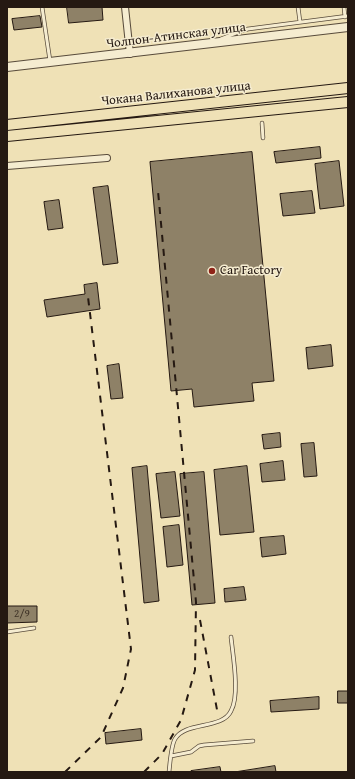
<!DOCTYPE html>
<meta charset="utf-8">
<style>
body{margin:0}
#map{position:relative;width:355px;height:779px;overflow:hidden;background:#efe1b6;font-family:"Gentium Book Plus",serif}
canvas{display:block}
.frame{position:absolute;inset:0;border:8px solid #251912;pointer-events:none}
</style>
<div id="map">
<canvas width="355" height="779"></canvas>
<div class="frame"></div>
</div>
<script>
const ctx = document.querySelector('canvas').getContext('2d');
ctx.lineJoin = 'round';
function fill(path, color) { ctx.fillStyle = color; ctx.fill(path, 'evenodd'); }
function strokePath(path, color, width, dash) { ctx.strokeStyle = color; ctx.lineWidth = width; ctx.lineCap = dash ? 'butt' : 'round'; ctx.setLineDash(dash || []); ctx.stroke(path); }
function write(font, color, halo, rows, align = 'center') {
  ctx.font = font + ' "Gentium Book Plus",serif'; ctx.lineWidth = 3; ctx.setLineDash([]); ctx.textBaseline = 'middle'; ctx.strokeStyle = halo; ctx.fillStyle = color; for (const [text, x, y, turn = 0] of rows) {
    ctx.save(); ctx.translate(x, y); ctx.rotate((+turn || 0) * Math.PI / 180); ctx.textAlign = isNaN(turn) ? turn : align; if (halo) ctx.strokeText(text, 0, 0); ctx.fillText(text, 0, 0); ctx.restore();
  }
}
const building = new Path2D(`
 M 67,7 L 102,7 L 103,20 L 69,23 Z
 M 40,16 L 42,27 L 14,30 L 12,19 Z
 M 320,147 L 321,158 L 276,163 L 274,152 Z
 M 252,152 L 274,381 L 252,383 L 254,401 L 194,407 L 192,389 L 171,391 L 150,162 Z
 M 339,161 L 344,206 L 320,209 L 315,164 Z
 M 108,186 L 118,263 L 103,265 L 93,188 Z
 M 312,191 L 315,213 L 283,216 L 280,194 Z
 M 59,200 L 63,228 L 48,230 L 44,202 Z
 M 97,283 L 100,309 L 47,317 L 44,300 L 85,294 L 84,285 Z
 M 331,345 L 333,366 L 308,369 L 306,348 Z
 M 119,364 L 123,398 L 111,399 L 107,366 Z
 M 280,433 L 281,447 L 264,449 L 262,435 Z
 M 314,443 L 317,476 L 304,477 L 301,444 Z
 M 283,461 L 285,480 L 262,482 L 260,464 Z
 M 147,466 L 159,601 L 144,603 L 132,468 Z
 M 247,466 L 254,532 L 220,535 L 214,470 Z
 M 175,472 L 180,516 L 161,518 L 156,474 Z
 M 204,472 L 215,603 L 192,605 L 180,474 Z
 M 179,525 L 183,565 L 167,567 L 163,527 Z
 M 284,536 L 286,554 L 262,557 L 260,538 Z
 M 244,587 L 246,600 L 225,602 L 224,589 Z
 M 7,606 L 37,606 L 37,622 L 7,623 Z
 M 338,691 L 348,691 L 348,703 L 338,703 Z
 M 319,697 L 319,709 L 271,712 L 270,701 Z
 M 141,729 L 142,740 L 106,744 L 105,733 Z
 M 275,766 L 276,772 L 235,772 Z
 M 220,767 L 221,772 L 191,772 L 191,771 Z`);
fill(building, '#8e8167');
strokePath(building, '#251912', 1);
const service = new Path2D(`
 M 42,7 L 50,61
 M 298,7 L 300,22
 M 344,7 L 345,17
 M 221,39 L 241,31 L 248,29 L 348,16
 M 262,123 L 263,138
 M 7,632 L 34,628
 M 171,756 L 191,752 L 199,746 L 204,745 L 253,741
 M 169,772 C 170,763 171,746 175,739 C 185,721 222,730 231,711 C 240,695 233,656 231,637`);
const minor = new Path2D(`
 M 125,7 L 130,54
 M 7,166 L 107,158`);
const tertiary = new Path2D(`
 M 7,67 L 348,27`);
const primary = new Path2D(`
 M 7,125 L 348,88
 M 7,136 L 348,102`);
strokePath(service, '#584b3b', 4.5);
strokePath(minor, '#584b3b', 8);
strokePath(tertiary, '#584b3b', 10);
strokePath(primary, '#251912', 12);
strokePath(service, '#f5ecd0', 3);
strokePath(minor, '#f5ecd0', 6);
strokePath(tertiary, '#f5ecd0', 8);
strokePath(primary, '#efe1b6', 10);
strokePath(new Path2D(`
 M 200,620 L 218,715
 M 65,772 L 101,737 L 123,688 L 131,649 L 88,297
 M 144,772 L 162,754 L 181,720 L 195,670 L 196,602 L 158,191`), '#251912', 2, [7, 7]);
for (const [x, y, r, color] of [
 [212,271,4,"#8f2418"]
]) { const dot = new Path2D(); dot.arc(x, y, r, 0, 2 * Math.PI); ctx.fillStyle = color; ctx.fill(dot); strokePath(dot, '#f5ecd0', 1.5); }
write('11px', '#3f3327', null, [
 ["2/9",22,614]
]);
write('13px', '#251912', '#f5ecd0', [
 ["Чолпон-Атинская улица",176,36,-7],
 ["Чокана Валиханова улица",176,94,-6]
]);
write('13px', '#251912', '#f5ecd0', [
 ["Car Factory",220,271]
], 'left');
</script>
